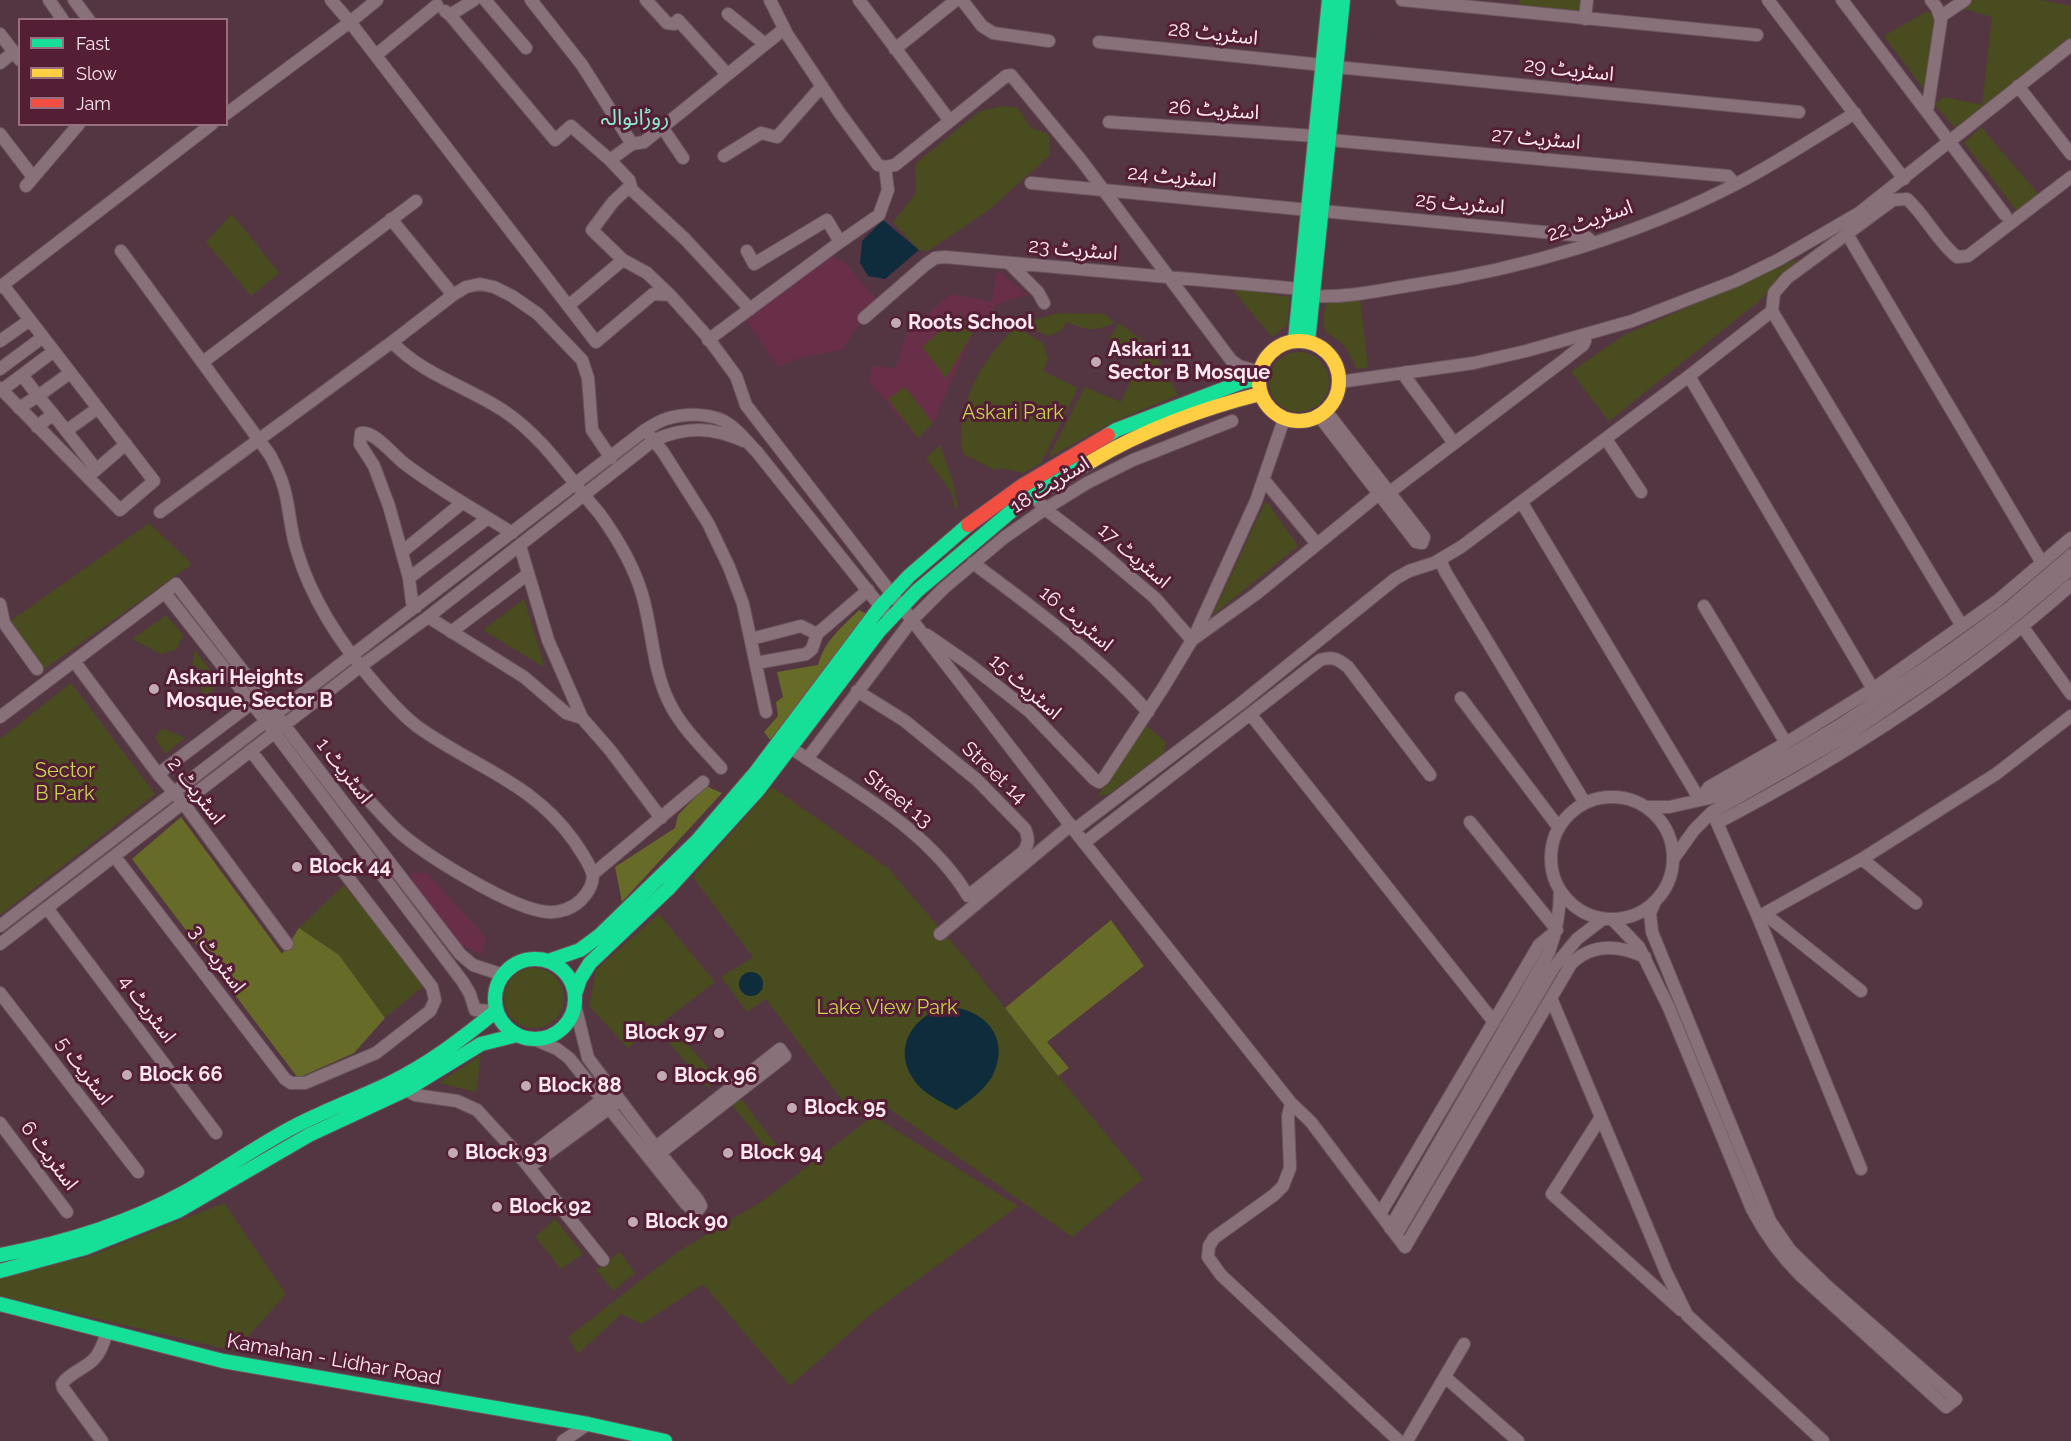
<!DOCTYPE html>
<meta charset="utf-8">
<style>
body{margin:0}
#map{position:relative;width:2071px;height:1441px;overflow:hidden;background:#533642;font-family:Raleway,sans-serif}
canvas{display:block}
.legend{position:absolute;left:18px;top:18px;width:210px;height:108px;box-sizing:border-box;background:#541e35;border:2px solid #986f7f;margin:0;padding:8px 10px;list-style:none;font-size:18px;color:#fee8ef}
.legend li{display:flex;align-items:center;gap:12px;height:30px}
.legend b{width:30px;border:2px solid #986f7f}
</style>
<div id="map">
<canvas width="2071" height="1441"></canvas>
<ul class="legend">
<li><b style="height:8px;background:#16e098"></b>Fast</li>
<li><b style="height:8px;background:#ffcf43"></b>Slow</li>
<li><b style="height:8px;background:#f24e42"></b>Jam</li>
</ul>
</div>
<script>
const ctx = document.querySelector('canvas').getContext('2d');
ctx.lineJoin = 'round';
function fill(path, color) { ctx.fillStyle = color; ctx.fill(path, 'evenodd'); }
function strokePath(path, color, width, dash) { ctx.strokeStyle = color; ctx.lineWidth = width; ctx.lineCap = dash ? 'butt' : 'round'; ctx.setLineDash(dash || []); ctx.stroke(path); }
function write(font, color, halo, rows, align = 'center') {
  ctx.font = font + ' Raleway,"Noto Sans Arabic",sans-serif'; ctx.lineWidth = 6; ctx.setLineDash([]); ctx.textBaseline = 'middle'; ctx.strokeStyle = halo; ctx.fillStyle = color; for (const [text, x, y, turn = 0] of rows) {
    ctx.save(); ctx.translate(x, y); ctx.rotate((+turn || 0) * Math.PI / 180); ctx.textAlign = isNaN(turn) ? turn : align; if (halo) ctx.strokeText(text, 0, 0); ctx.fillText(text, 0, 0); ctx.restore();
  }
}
fill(new Path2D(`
 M 832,256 L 846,264 L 876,299 L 842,350 L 802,357 L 778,367 L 746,320 Z
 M 995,269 L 1027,294 L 997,304 L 973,332 L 933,423 L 918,438 L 869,382 L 872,366 L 895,368 L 907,332 L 951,294 L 992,302 L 996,278 Z
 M 411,873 L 427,873 L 486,938 L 482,955 L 457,943 L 416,890 Z`), '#6a2f48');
fill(new Path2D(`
 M 1519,0 L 1582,0 L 1581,12 L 1518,6 Z
 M 1970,0 L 2041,0 L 2071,6 L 2071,41 L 1957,130 L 1934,104 L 1944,97 L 1982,105 L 1992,17 L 1960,8 Z
 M 1927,11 L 1933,15 L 1936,22 L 1926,92 L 1884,36 Z
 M 1002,106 L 1018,108 L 1030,127 L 1049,135 L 1050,155 L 989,210 L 928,251 L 919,250 L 893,222 L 916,193 L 915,164 L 980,111 Z
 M 1981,127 L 2040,196 L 2019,213 L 1964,143 Z
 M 232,214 L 279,273 L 251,296 L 206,242 Z
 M 1799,258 L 1758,302 L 1609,421 L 1571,372 L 1624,335 Z
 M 1231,288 L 1290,297 L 1287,325 L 1272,337 Z
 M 1360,298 L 1368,368 L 1357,369 L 1344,345 L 1325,331 L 1323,316 L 1327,303 Z
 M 960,313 L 973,332 L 946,378 L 922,347 Z
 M 1060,313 L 1105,314 L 1115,323 C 1090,332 1091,331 1067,322 L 1062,330 L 1049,336 L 1022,325 L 1030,321 Z
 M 1119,323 L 1150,346 L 1178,395 L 1113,422 L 1048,458 L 1085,387 L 1121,402 L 1143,356 L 1109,339 Z
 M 1016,327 L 1043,343 L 1048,359 L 1043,371 L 1078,388 L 1041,463 L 1023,473 L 1001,468 L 994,470 L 964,454 C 959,445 961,436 962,426 C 966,388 988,353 1016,327 Z
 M1269 382a30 30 0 1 1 60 0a30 30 0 1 1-60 0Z
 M 905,387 L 933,423 L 918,438 L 888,399 Z
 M 940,445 L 953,482 L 958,508 L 955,509 L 952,493 L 926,458 Z
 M 1265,502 L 1268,503 L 1298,546 L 1212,616 Z
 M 149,523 L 192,564 L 43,670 L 9,622 Z
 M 524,599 L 545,668 L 483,630 Z
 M 166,615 L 183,635 L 176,650 L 161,654 L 132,639 Z
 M 195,650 L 217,680 L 206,703 L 199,682 L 202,670 L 192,664 Z
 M 71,683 L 155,794 L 0,915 L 0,739 Z
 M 1144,724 L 1166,742 L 1164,753 L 1109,794 L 1097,797 Z
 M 162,728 L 185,738 L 165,754 L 155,737 Z
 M 772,787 L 888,868 L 971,965 L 1058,1076 L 1143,1179 L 1072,1237 L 877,1100 L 854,1116 L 766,999 L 747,1012 L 721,977 L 753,957 L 693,877 Z
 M 344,885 L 426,984 L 385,1018 L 339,955 L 299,928 Z
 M 659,914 L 715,982 L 628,1048 L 589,1006 L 596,970 Z
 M504 998a30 30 0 1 1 60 0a30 30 0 1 1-60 0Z
 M 668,1023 L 718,1078 L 708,1088 L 657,1029 Z
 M 481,1055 L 476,1092 L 439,1083 Z
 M 740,1097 L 780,1150 L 773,1156 L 732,1105 Z
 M 873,1116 L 1018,1206 L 871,1314 L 790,1386 L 703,1284 L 642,1324 L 621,1314 L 578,1354 L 568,1337 L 676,1253 L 764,1200 Z
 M 224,1203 L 286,1294 L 235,1351 L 0,1296 L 0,1277 L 91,1256 Z
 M 555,1219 L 583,1254 L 561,1269 L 535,1237 Z
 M 620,1252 L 635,1273 L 613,1291 L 596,1270 Z`), '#494c1f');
fill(new Path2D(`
 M 859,610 L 869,615 L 770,740 L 764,732 L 778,716 L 776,702 L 783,697 L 777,672 L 818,665 C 824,641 842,627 859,610 Z
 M 706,786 L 722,793 L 622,902 L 615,867 L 675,828 L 678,815 Z
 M 181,817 L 282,954 L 299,928 L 339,955 L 385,1018 L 354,1053 L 298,1078 L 132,859 Z
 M 1111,920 L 1144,966 L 1047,1042 L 1069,1068 L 1058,1076 L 1005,1008 Z`), '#666b27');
fill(new Path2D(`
 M 883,220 L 919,250 L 885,279 L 868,276 L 860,263 L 862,241 Z
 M739 984a12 12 0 1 1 24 0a12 12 0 1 1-24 0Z
 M 943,1007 C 982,1006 1012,1036 993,1075 C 985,1090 969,1101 956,1110 C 942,1102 923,1094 914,1080 C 892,1049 912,1018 943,1007 Z`), '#0f2c3d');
const street = new Path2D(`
 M 49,0 L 63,20
 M 74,0 L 89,20
 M 331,0 L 350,22 L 596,342 L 653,294 L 670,295 L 705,334 L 736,376 L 746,405 L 1074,830 L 1291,1103 L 1288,1116 L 1290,1168 L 1283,1186 L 1274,1195 L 1214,1238 L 1209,1246 L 1208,1257 L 1221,1275 L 1399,1441
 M 485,0 L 526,48
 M 531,0 L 582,65 L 632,144
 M 646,0 L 667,23 L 675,24 L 678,20 L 727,74
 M 770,0 L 787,34 L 839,112 L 878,165 L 885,167 L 895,165 L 1006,76 L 1011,75 L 1081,160 L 1231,360 L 1239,366 L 1259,372
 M 859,0 L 950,121
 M 962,0 L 982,26 L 993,33 L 1049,41
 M 1402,0 L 1757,35
 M 1768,0 L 1904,179
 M 1842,0 L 2005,215
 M 445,11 L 450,15 L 474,0
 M 728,14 L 765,44
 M 450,15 L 555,140 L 571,126 L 610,160
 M 1940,17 L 1965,0
 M 1585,19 L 1587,0
 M 0,34 L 20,60
 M 1099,42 L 1323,65
 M 895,49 L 956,0
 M 376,55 L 437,5
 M 0,63 L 14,52
 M 1336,67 L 1799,112
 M 2018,86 L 2071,154
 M 1927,112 L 1941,20 L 1937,8 L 1931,0
 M 226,114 L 350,22 L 377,0
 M 1109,122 L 1315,136
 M 662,127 L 683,158
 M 0,134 L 33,177
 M 1330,140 L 1728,176 L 1735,184
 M 724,156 L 761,133 L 777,137 L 822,86
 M 1031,183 L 1309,210
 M 26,186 L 79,124
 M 1322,211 L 1585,236 L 1589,239 L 1591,244
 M 391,219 L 453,295
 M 1847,234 L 2042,563
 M 121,251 L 270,455 C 276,466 281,477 284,488 C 290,509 290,530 297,551 C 312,601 342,646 377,686 C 389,700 403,716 418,727 C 474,767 532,782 574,841 C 580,850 588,861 592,872 C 595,882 588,893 581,900 C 573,908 560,913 548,912 C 513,910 425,855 398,831 C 384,818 371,802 357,788
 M 747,251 L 754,264 L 827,220 L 840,242
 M 623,260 L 592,230 L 613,202 L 630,186
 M 1010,264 L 1038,292 L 1044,303
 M 0,287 L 212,124
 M 1314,296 C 1347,298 1381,290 1413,285 C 1524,269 1638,235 1738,183 C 1778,162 1816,137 1855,113
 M 568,306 L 623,260 L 647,273 L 670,295
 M 750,309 L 685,239 L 632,190 L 629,180 L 610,160 L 632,144 L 644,142 L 784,29
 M 1772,311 L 1962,626
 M 864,318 L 925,265 L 935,258 L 945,257 L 1301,289
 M 708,340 L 840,242 L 879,215 L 888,190 L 885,167
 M 0,341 L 30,320
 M 392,342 C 423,375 466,386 504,411 C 537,433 560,465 585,496 C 590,503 597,510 602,517 C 619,541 634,567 642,594 C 653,631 652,669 670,704 C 682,728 703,748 721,768
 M 203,362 L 416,201
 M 0,369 L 43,337
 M 1406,372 L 1406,378 L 1454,443
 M 1339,382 L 1474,363 L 1526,351 L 1632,321 L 1735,281 L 1778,260 L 1859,213 L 2071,45
 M 0,388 L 120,510 L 154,481 L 3,285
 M 2,390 L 54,351
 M 19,408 L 38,396 L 22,375
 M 53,414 L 38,396 L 70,373
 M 1319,416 L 1416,542 L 1422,543 L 1424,537 L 1326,411
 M 37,427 L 53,414 L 96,469
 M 66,431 L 98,408
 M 649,435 L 663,452 L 708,523 L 729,567 L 743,604 L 766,712
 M 1606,439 L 1641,492
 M 90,475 L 126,444
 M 1264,480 L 1317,544
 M 1033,495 L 1045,509 L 1096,548 L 1155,598 L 1192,640 L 1256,594 L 1380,493 L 1390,492 L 1564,360 L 1583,345 L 1585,341 L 1583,336
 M 1522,503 L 1700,800 L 1709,787 L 1786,743 L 1873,689 L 1689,376
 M 160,512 L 392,342 L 453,295 L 466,287 L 480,284 L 494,287 L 512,296 L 538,314 L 582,360 L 588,378 L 592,430 L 611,458
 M 520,546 L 548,640 L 582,718 L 610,750 L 661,818
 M 402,552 L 462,503
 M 1440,560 L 1446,573 L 1585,803
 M 973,563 C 1034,608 1097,655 1148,712
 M 409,578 L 488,518
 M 165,593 L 262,716 L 463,982 L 470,994 L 475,1010 L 496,1011
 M 0,604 L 4,623 L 37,669
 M 1704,606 L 1786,743
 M 416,607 L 412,602 L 409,578 L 389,506 L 374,466 L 360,444 L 361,433 C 374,430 394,456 405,464 C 439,490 476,510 512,533
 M 428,617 L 524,677 L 566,713 L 582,718
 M 2022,626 L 2071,694
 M 451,632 L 528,574
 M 817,634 L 868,590
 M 927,635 L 969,664 L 1029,711 L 1094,779 L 1099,782 L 1104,778 L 1163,688 L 1195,635 L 1256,501 L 1284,419
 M 751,639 L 801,626 L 817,634 L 812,649 L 806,654 L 756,663
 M 74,661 L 158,774 L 184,804 L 287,944
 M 1873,689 L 1997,601 L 2071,538
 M 1461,698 L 1559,828
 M 1251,715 L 1494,1022
 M 0,717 L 176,584 L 460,954 L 473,965 L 503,975
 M 791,748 C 854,791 928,829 968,896 L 1023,852 C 1029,844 1029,838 1025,829 L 977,780 L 905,721 L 857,691
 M 807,759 L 912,620 L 944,588 L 1005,537 L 1045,509 L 1087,483 L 1133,460 L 1232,421
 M 158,774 L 256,700
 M1551 858a61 61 0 1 1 122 0a61 61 0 1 1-122 0Z
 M 1646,807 L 1669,807 L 1714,797 L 1795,752 L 1842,724 L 1947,653 L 2009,608 L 2071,555
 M 1715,818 L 1758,917 L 1861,1169
 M 1717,823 C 1843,757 1965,679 2071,585
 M 1074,830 L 1240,704 L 1395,579 L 1409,571 L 1434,563 L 1461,547 L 1689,376 L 1772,311 L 1774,293 L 1787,278 L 1893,200 L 1907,199 C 1926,216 1937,241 1957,257 L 1968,256 L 2071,177
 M 1084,843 L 1320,660 C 1333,656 1338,659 1348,667 L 1430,775
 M 115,857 L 285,1079 L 291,1083 L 305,1083 L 376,1053 L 430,1011 L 435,1000 L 432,987 L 251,751
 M 1674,858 L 1694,830 L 1712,812 L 1846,736 L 1942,671 L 2000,628 L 2071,569
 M 1862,859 L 1916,903
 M 593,874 L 703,782
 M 47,908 L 216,1133
 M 1765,914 L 1861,991
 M 1758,917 L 1862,859 L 1996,774 L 2071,716
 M 1613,920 L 1639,947 L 1669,1008 L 1752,1209 C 1765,1234 1780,1255 1800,1275 L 1946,1407 L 1956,1399 L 1827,1286 L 1790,1250 L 1770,1221 L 1652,932 L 1650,913 L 1654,904
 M 0,926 L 645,430 C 652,426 659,421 666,419 C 684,413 714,412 730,425 C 740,432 748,443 757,452 L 884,611
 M 940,934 L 1071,825
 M 0,944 L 361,666 L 428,617 L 654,440 C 687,426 712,427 744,441
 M 0,993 L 138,1172
 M 1551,998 L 1666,1272 L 1687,1315 L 1823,1441
 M 536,1040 L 557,1049 L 569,1058 L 686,1204 L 691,1208 L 698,1210 L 701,1206 L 698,1200 L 660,1153 L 588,1058 L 575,1005
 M 406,1090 L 415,1095 L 457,1101 L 477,1110 L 523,1160 L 603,1260
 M 1291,1103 L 1311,1122 L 1405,1247 L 1571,964 C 1592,943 1619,945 1645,957
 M 1601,1117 L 1552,1194 L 1681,1310
 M 0,1123 L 67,1212
 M 655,1157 L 785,1056 L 780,1049 L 656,1147
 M 523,1160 L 607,1096
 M 529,1167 L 615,1104
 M 1380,1214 L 1539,945 L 1557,930 L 1470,822
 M 1390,1228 L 1549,952 C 1557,930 1560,912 1560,890
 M 1396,1235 L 1554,967 L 1577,939 L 1603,919
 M 1445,1377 L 1518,1441
 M 102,1441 L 63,1388 L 62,1384 C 70,1372 85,1369 94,1359 C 101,1352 104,1341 107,1332
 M 563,1441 L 588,1424
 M 1407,1441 L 1464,1344`);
const fast = new Path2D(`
 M 1295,340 L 1329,0
 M 1308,342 L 1343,0
 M 1108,435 L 1116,430 L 1242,382 L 1258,378
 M495 999a40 40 0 1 1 80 0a40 40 0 1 1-80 0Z
 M 548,961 L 580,950 L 599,936 L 697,841 L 756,772 L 880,607 L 909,576 L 968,525
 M 575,994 L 580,979 L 590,963 L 668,889 L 758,790 L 879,631 L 917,591 L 1021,503 L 1092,461
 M 0,1255 C 65,1243 127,1224 185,1192 C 222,1171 257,1146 295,1126 C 326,1110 359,1098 390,1083 C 429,1064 463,1038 496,1011
 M 0,1271 L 85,1248 L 178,1211 L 309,1135 L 406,1090 L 481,1044 L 517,1035
 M 0,1304 L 223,1361 L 588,1424 L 665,1441`);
const slow = new Path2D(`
 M1259 381a40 40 0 1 1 80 0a40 40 0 1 1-80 0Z
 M 1092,461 C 1141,431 1204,408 1260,394`);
const jam = new Path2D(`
 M 968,525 L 1022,486 L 1108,435`);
strokePath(street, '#6b535d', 14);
strokePath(fast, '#6b535d', 16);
strokePath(slow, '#6b535d', 16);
strokePath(jam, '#6b535d', 16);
strokePath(street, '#887179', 12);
strokePath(fast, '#16e098', 14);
strokePath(slow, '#ffcf43', 14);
strokePath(jam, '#f24e42', 14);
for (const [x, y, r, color] of [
 [896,323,6,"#c2aab2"],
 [1096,362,6,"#c2aab2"],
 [154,689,6,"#c2aab2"],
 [297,867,6,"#c2aab2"],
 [719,1033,6,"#c2aab2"],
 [127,1075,6,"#c2aab2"],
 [662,1076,6,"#c2aab2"],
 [526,1086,6,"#c2aab2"],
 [792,1108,6,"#c2aab2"],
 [453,1153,6,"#c2aab2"],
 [728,1153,6,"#c2aab2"],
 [497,1207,6,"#c2aab2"],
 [633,1222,6,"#c2aab2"]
]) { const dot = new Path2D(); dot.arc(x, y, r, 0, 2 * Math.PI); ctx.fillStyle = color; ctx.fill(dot); strokePath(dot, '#541e35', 2); }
write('20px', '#fee8ef', '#541e35', [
 ["اسٹریٹ 28",1213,34,6],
 ["اسٹریٹ 29",1569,70,6],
 ["اسٹریٹ 26",1214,110,4],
 ["اسٹریٹ 27",1536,139,5],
 ["اسٹریٹ 24",1172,177,5],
 ["اسٹریٹ 25",1460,204,5],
 ["اسٹریٹ 22",1590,221,-19],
 ["اسٹریٹ 23",1073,250,5],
 ["اسٹریٹ 18",1050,485,-32],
 ["اسٹریٹ 17",1134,556,41],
 ["اسٹریٹ 16",1076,619,40],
 ["اسٹریٹ 15",1025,687,41],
 ["اسٹریٹ 1",344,771,52],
 ["Street 14",994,773,43],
 ["اسٹریٹ 2",196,791,52],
 ["Street 13",898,799,38],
 ["اسٹریٹ 3",217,959,53],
 ["اسٹریٹ 4",147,1009,53],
 ["اسٹریٹ 5",84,1071,53],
 ["اسٹریٹ 6",49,1156,53],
 ["Kamahan - Lidhar Road",334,1360,10]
]);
write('bold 20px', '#fee8ef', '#541e35', [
 ["Roots School",908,323],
 ["Askari 11",1108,350],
 ["Sector B Mosque",1108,373],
 ["Askari Heights",166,678],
 ["Mosque, Sector B",166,701],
 ["Block 44",309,867],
 ["Block 97",707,1033,"right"],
 ["Block 66",139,1075],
 ["Block 96",674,1076],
 ["Block 88",538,1086],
 ["Block 95",804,1108],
 ["Block 93",465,1153],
 ["Block 94",740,1153],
 ["Block 92",509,1207],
 ["Block 90",645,1222]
], 'left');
write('20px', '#c5d64f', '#541e35', [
 ["Askari Park",1013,413],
 ["Sector",65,771],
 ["B Park",65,794],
 ["Lake View Park",887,1008]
]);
write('22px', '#88ebd2', '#541e35', [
 ["روڑانوالہ",635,118]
]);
</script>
